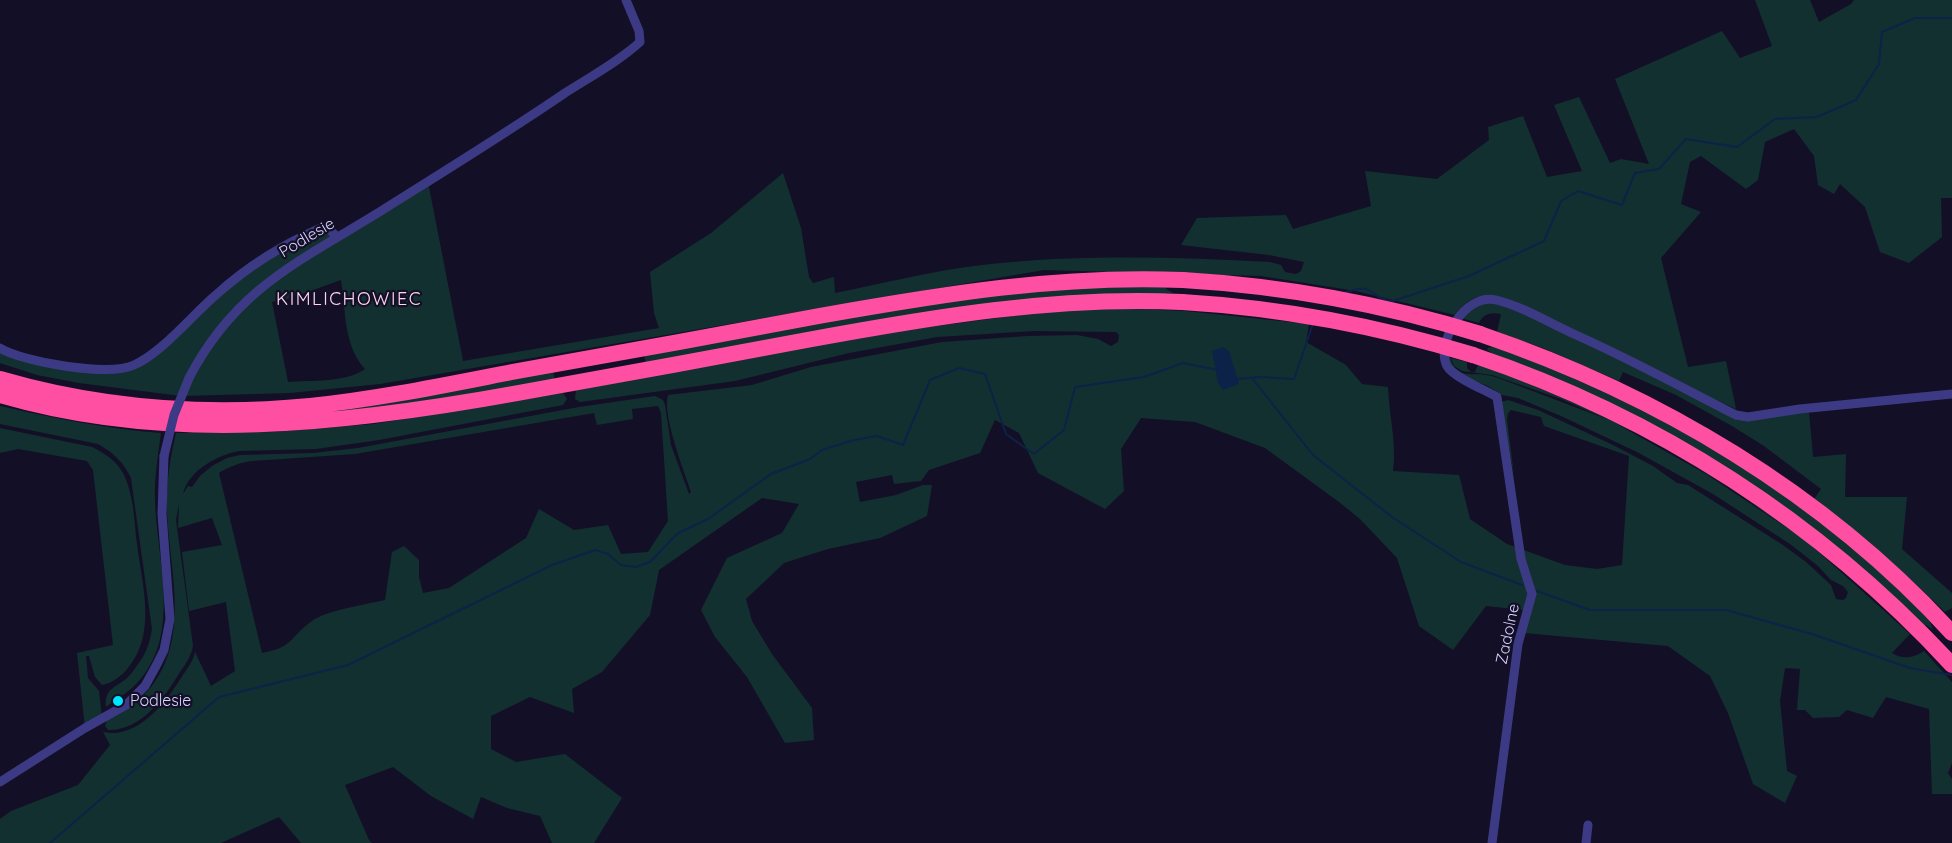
<!DOCTYPE html>
<style>
body{margin:0}
canvas{display:block;background:#130f26}
</style>
<canvas width="1952" height="843"></canvas>
<script>
const ctx = document.querySelector('canvas').getContext('2d');
ctx.lineJoin = 'round';
function fill(path, color) { ctx.fillStyle = color; ctx.fill(path, 'evenodd'); }
function strokePath(path, color, width, dash) { ctx.strokeStyle = color; ctx.lineWidth = width; ctx.lineCap = dash ? 'butt' : 'round'; ctx.setLineDash(dash || []); ctx.stroke(path); }
function write(font, color, halo, rows, align = 'center') {
  ctx.font = font + ' Quicksand,sans-serif'; ctx.lineWidth = 4.5; ctx.setLineDash([]); ctx.textBaseline = 'middle'; ctx.strokeStyle = halo; ctx.fillStyle = color; for (const [text, x, y, turn = 0] of rows) {
    ctx.save(); ctx.translate(x, y); ctx.rotate((+turn || 0) * Math.PI / 180); ctx.textAlign = isNaN(turn) ? turn : align; if (halo) ctx.strokeText(text, 0, 0); ctx.fillText(text, 0, 0); ctx.restore();
  }
}
fill(new Path2D(`
 M 1755,0 L 1810,0 L 1819,22 L 1851,4 L 1854,0 L 1952,0 L 1952,198 L 1941,198 L 1942,237 L 1909,263 L 1880,252 L 1865,207 L 1840,184 L 1834,194 L 1818,185 L 1814,156 L 1794,129 L 1765,142 L 1758,180 L 1746,189 L 1701,156 L 1690,162 L 1681,204 L 1701,212 L 1661,258 L 1688,367 L 1726,361 L 1736,409 C 1670,380 1608,343 1541,315 C 1523,307 1504,296 1485,296 C 1471,296 1463,305 1455,315 L 1356,291 L 1261,276 L 1044,270 L 380,384 L 290,393 L 181,396 L 79,383 L 37,375 L 0,363 L 0,348 L 51,364 L 132,366 L 261,261 L 321,228 L 337,237 L 428,182 L 463,361 L 659,328 L 654,313 L 650,272 L 711,233 L 783,173 L 801,228 L 809,277 L 813,283 L 834,277 L 835,293 C 881,284 927,272 974,266 C 1073,254 1171,257 1270,262 L 1281,265 L 1285,272 L 1296,274 L 1301,271 L 1304,262 L 1269,255 L 1181,245 L 1197,218 L 1286,215 L 1293,229 L 1371,206 L 1365,171 L 1437,179 L 1489,140 L 1488,127 L 1523,116 L 1547,177 L 1582,171 L 1554,105 L 1579,97 L 1610,163 L 1621,159 L 1649,164 L 1615,79 L 1722,31 L 1740,58 L 1772,46 ZM 341,280 C 346,310 343,345 365,369 C 345,383 312,380 288,382 L 272,302 L 291,298 Z
 M 1167,284 L 1166,289 L 1173,293 L 1166,293 L 1166,296 L 646,364 L 644,354 L 994,292 Z
 M 1480,304 L 1496,304 L 1522,313 L 1744,419 L 1809,411 L 1813,457 L 1846,454 L 1845,497 L 1907,497 L 1902,549 L 1952,593 L 1952,608 L 1945,612 L 1903,572 L 1814,499 L 1821,489 L 1764,446 L 1732,426 L 1676,395 L 1623,372 L 1619,381 L 1543,348 L 1497,332 L 1501,314 C 1491,312 1483,314 1479,323 L 1461,318 Z
 M 1113,308 L 1185,311 L 1309,324 L 1306,342 L 1346,365 L 1362,384 L 1388,387 C 1389,415 1397,444 1393,471 L 1459,475 L 1470,519 L 1507,544 L 1565,565 L 1597,569 L 1622,565 L 1629,456 L 1544,426 L 1541,417 L 1511,410 L 1508,413 L 1507,419 L 1514,476 L 1501,402 L 1508,400 L 1538,410 L 1613,445 L 1653,466 L 1677,483 L 1688,485 L 1783,545 L 1806,562 L 1831,585 L 1836,599 L 1843,600 L 1846,598 L 1848,592 L 1843,586 L 1831,580 L 1818,566 L 1790,544 L 1713,494 L 1637,452 L 1561,416 L 1518,398 L 1502,395 L 1488,386 L 1468,378 L 1453,370 L 1448,357 L 1450,357 C 1456,380 1469,372 1486,375 C 1491,375 1497,378 1501,379 L 1609,420 L 1561,399 L 1492,375 L 1462,371 L 1454,366 L 1451,358 L 1467,362 L 1467,368 L 1471,372 L 1475,372 L 1478,365 L 1511,376 L 1618,422 L 1699,467 L 1794,530 L 1910,634 L 1892,653 C 1903,660 1913,658 1924,651 L 1952,682 L 1952,763 L 1948,773 L 1952,779 L 1952,794 L 1932,794 L 1929,709 L 1886,697 L 1873,718 L 1847,710 L 1839,717 L 1813,718 L 1805,710 L 1797,710 L 1800,669 L 1785,668 L 1780,701 L 1787,771 L 1797,776 L 1785,803 L 1753,784 L 1728,713 L 1710,676 L 1668,646 L 1524,633 L 1524,610 L 1486,606 L 1453,650 L 1419,626 L 1397,558 L 1360,519 L 1339,502 L 1265,448 L 1195,422 L 1141,418 L 1121,449 L 1124,491 L 1105,509 L 1038,473 L 1019,433 L 995,420 L 980,453 L 929,470 L 921,481 L 894,484 L 892,475 L 856,482 L 860,502 L 896,495 L 923,485 L 932,485 L 927,516 L 880,538 L 828,549 L 784,563 L 746,599 L 752,621 L 772,654 L 812,708 L 814,740 L 785,743 L 747,677 L 715,637 L 701,610 L 727,558 L 782,533 L 799,504 L 762,498 L 659,570 L 650,615 L 602,672 L 572,689 L 574,713 L 530,697 L 491,716 L 491,749 L 516,762 L 565,754 L 622,798 L 594,843 L 552,843 L 540,816 L 507,808 L 481,797 L 473,819 L 431,796 L 393,767 L 345,785 L 369,840 L 372,843 L 301,843 L 279,817 L 221,843 L 0,843 L 0,819 L 11,811 L 78,785 L 110,745 L 103,732 C 137,740 166,702 181,678 C 186,670 193,662 195,652 L 211,686 L 235,671 L 226,602 L 189,611 L 182,552 L 222,545 L 212,518 L 178,528 L 179,504 L 176,520 L 193,646 C 191,656 186,664 180,672 C 165,697 141,731 108,730 L 105,726 L 107,719 C 121,710 140,701 151,687 C 191,637 169,568 167,510 C 166,484 170,458 176,433 L 274,432 L 374,424 L 563,393 L 567,399 L 563,405 L 379,440 L 316,449 L 239,451 C 217,455 188,471 183,494 L 188,486 L 192,487 L 200,476 L 212,466 L 227,458 L 240,455 L 313,453 L 358,448 L 579,407 L 655,396 L 663,400 L 665,405 L 671,445 L 689,494 L 691,492 C 684,471 662,415 668,395 L 752,385 L 811,367 L 942,342 L 1028,336 L 1077,335 L 1098,339 L 1111,346 L 1118,342 L 1119,335 L 1116,332 L 1034,331 L 937,337 L 849,353 L 735,381 L 580,402 L 575,399 L 576,390 L 877,334 L 1012,314 ZM 658,406 L 661,413 L 668,521 L 648,552 L 621,554 L 608,525 L 574,530 L 539,509 L 526,538 L 449,588 L 423,593 L 419,577 L 419,560 L 404,546 L 392,552 L 385,600 C 368,604 324,611 312,621 C 289,637 295,647 262,653 L 219,473 C 230,466 239,463 252,461 L 355,454 L 594,413 L 597,425 L 633,419 L 632,409 ZM 1615,423 L 1658,444 L 1732,489 L 1793,532 L 1706,474 Z
 M 1492,347 L 1514,352 L 1679,426 L 1806,509 L 1899,587 L 1930,622 L 1933,630 L 1926,625 L 1924,626 L 1803,522 L 1490,355 L 1491,352 L 1487,350 L 1488,348 Z
 M 553,371 L 555,381 L 332,415 L 170,414 Z
 M 0,406 C 54,418 106,429 161,433 C 158,455 154,479 155,502 C 157,562 184,641 132,688 C 124,695 114,700 106,707 C 104,690 114,688 126,679 C 130,675 135,669 138,664 C 146,654 150,642 152,629 L 131,478 C 123,462 114,453 98,444 L 0,424 Z
 M 0,428 L 92,447 C 104,453 116,460 123,473 C 134,494 134,521 137,544 C 142,585 157,633 128,668 C 122,676 112,683 102,685 L 95,677 L 89,656 L 86,656 L 88,678 L 99,691 L 102,718 L 85,728 L 77,653 L 113,645 L 93,470 L 87,461 L 18,449 L 0,453 Z`), '#12302f');
fill(new Path2D(`
 M 1223,347 L 1229,351 L 1239,384 L 1223,390 L 1218,383 L 1212,351 Z`), '#0c2248');
strokePath(new Path2D(`
 M 1344,293 C 1376,280 1369,300 1393,301 L 1469,276 L 1544,241 L 1561,201 L 1578,191 L 1622,205 L 1635,173 L 1659,169 L 1686,139 L 1737,147 L 1775,119 L 1817,117 L 1856,100 L 1879,64 L 1882,32 L 1915,18 L 1952,18
 M 1252,378 L 1313,455 L 1392,517 L 1461,562 L 1522,585
 M 1236,379 L 1261,377 L 1294,379 L 1313,324
 M 1537,591 L 1590,610 L 1726,610 L 1812,634 L 1910,668 L 1952,675
 M 50,843 L 219,697 L 348,665 L 552,565 L 595,550 L 608,554 L 621,565 L 636,567 L 650,562 L 678,533 L 708,519 L 771,474 L 810,459 L 822,450 L 854,440 L 877,436 L 903,445 L 930,380 L 959,368 L 985,374 L 1006,434 L 1034,454 L 1064,430 L 1075,387 L 1144,377 L 1183,363 L 1218,370`), '#0c2248', 2);
strokePath(new Path2D(`
 M 0,348 C 23,362 108,377 134,365 C 163,352 192,315 217,294 C 247,267 284,244 321,228 L 330,230 L 337,237
 M 189,378 C 236,288 300,261 381,211 C 443,172 505,134 565,93 C 590,77 618,62 640,42 L 639,31 L 626,0
 M 0,782 L 85,728 L 126,705 L 145,686 L 156,666 L 164,650 L 170,619 L 162,514 L 164,456
 M 1492,843 L 1518,644 L 1532,594 L 1521,559 L 1497,397 C 1485,390 1453,377 1447,366 C 1435,344 1465,292 1496,300 C 1524,307 1549,323 1576,335 C 1630,359 1683,388 1736,415 L 1748,417 L 1800,409 L 1952,394
 M 1586,843 L 1588,825`), '#3d3a85', 9);
strokePath(new Path2D(`
 M 1480,334 C 1657,394 1825,494 1952,633
 M 1473,355 C 1657,417 1820,522 1952,665
 M 0,379 C 100,408 207,416 310,406 C 378,399 445,385 512,372 C 614,354 717,335 819,316 C 943,294 1057,275 1183,280
 M 0,395 C 169,445 347,424 518,393 C 614,376 711,358 807,340 C 932,317 1055,296 1182,302`), '#ff4fa3', 16);
strokePath(new Path2D(`
 M 164,456 L 174,415 L 189,378`), '#3d3a85', 9);
strokePath(new Path2D(`
 M 1183,280 C 1284,286 1383,304 1480,334
 M 1182,302 C 1282,308 1378,326 1473,355`), '#ff4fa3', 16);
for (const [x, y, r, color] of [
 [118,701,6,"#00e5ff"]
]) { const dot = new Path2D(); dot.arc(x, y, r, 0, 2 * Math.PI); ctx.fillStyle = color; ctx.fill(dot); strokePath(dot, '#130f26', 2); }
write('16px', '#d9d4ff', '#130f26', [
 ["Podlesie",307,238,-31],
 ["Zadolne",1508,634,-78]
]);
write('16px', '#d9d4ff', '#130f26', [
 ["Podlesie",130,701]
], 'left');
ctx.letterSpacing = '1.5px';
write('18px', '#ffd6f0', '#130f26', [
 ["KIMLICHOWIEC",349,300]
]);
ctx.letterSpacing = '0px';
</script>
